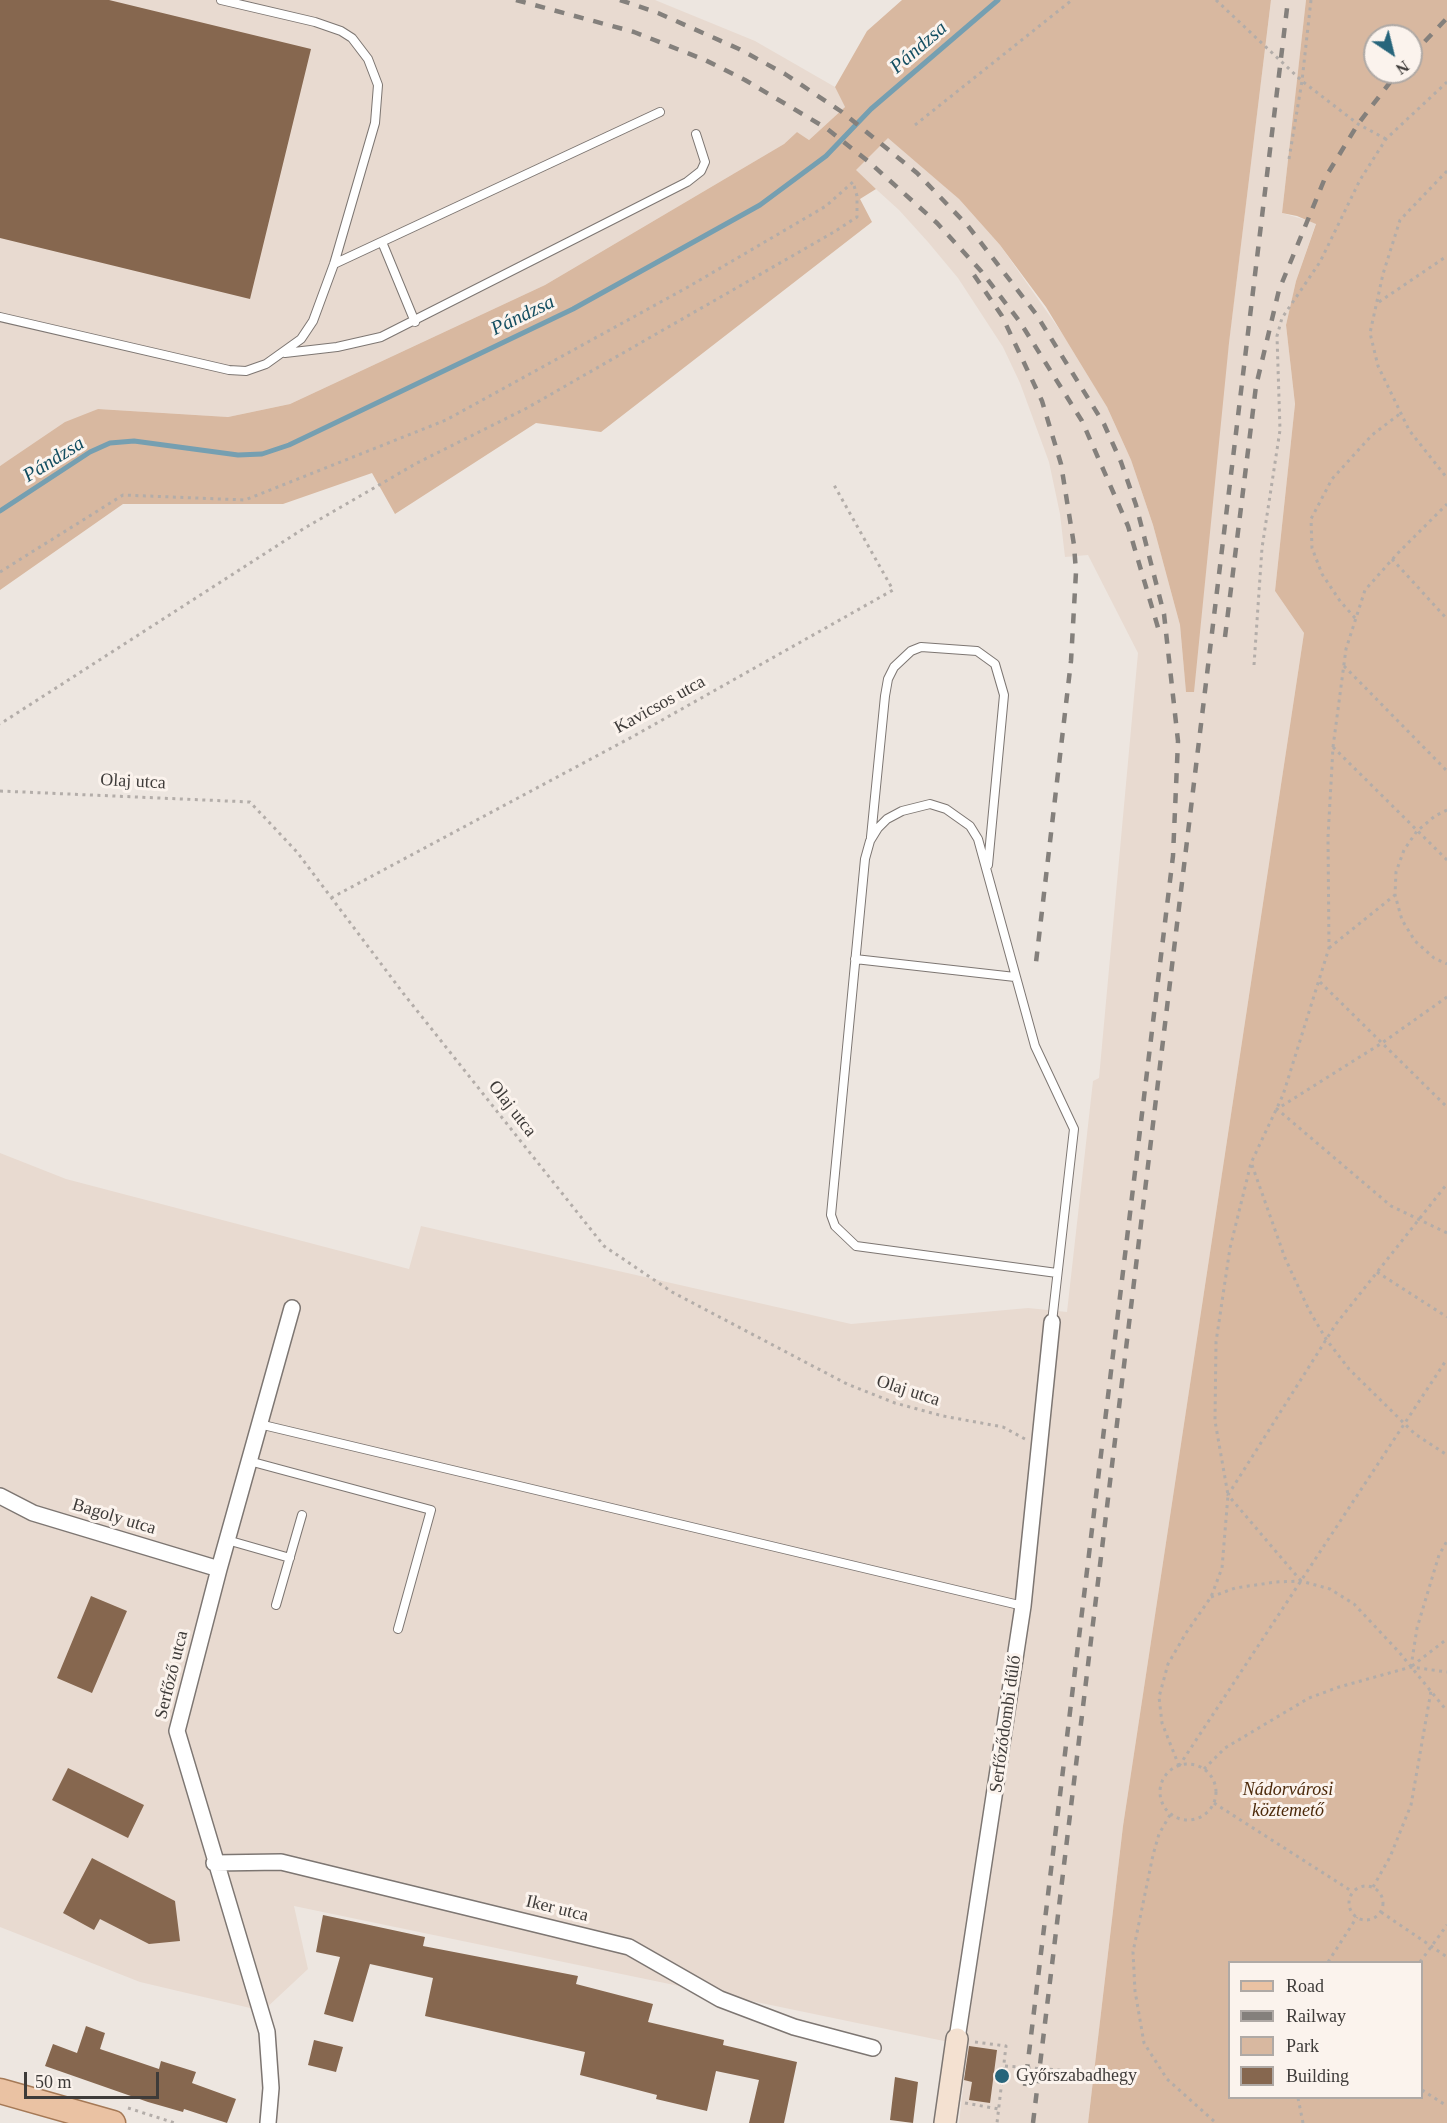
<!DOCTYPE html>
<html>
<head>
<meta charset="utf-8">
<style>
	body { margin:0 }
	#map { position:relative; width:1447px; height:2123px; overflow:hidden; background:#ede6e0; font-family:Georgia,serif }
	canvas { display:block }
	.legend { position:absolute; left:1228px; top:1961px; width:195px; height:138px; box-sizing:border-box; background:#fbf3ed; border:2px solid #afa9a5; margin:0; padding:8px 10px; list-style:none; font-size:18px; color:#3e3b39 }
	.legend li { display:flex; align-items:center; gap:12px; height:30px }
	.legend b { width:30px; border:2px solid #afa9a5 }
	.north { position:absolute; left:1363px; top:24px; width:60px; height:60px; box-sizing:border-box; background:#fbf3ed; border:2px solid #afa9a5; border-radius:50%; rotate:145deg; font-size:16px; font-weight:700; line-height:24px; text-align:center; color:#3e3b39 }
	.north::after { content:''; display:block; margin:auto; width:21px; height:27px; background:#27657b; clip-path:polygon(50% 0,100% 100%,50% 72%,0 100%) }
	.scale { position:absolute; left:24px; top:2072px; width:135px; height:27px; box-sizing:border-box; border:3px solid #3e3b39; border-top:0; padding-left:8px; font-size:18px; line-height:21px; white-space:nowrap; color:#3e3b39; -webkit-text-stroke:4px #fbf3ed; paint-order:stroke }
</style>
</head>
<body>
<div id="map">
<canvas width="1447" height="2123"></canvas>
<ul class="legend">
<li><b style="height:8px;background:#eac2a3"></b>Road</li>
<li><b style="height:8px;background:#84807c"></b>Railway</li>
<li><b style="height:16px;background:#d8b8a0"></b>Park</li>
<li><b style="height:16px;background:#86674f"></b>Building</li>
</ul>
<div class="north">N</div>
<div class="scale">50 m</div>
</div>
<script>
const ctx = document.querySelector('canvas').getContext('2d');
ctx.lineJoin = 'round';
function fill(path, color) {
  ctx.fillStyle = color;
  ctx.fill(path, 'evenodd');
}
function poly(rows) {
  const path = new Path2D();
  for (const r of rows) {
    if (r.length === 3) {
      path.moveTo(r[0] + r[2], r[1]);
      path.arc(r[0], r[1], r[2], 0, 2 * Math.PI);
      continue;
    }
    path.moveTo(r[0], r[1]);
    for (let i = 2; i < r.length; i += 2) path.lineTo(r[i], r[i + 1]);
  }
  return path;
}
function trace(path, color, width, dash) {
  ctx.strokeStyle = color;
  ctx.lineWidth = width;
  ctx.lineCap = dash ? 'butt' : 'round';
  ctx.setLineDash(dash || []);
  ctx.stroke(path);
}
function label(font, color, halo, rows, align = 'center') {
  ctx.font = font + ' Georgia,serif';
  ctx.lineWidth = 6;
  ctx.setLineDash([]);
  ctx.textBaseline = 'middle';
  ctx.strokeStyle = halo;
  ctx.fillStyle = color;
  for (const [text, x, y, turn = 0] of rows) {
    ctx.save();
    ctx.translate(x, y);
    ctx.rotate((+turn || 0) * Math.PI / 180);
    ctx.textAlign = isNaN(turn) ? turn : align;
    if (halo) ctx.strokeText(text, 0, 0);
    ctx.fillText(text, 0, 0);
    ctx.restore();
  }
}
fill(poly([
	[0,0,655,0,755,41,835,87,845,107,809,140,797,132,784,144,545,285,290,404,228,417,98,409,0,466],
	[1271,0,1306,0,1282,213,1316,223,1296,281,1286,325,1295,404,1275,591,1304,633,1123,1826,1088,2123,959,2123,968,2046,294,1906,308,1969,263,2011,140,1982,0,1927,0,1153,66,1179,409,1269,421,1226,851,1324,1028,1308,1067,1312,1093,1081,1099,1078,1138,653,1088,555,1065,557,1060,514,1049,462,1020,383,1003,347,958,278,928,242,899,210,855,170,888,137,914,158,959,199,1000,245,1076,353,1107,407,1131,460,1153,525,1180,625,1186,691]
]), '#e8dad0');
fill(poly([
	[902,0,1271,0,1229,343,1194,692,1186,692,1180,625,1153,525,1131,460,1107,407,1046,307,1000,245,959,199,888,138,856,170,876,189,860,199,872,222,601,432,536,423,395,514,372,473,283,504,123,504,0,590,0,466,65,422,98,409,228,417,290,404,545,285,784,144,797,132,809,140,845,107,835,87,867,31],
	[1306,0,1447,0,1447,2123,1088,2123,1123,1826,1304,633,1275,591,1295,404,1286,325,1296,281,1316,224,1297,216,1282,213],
	[1375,36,1411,36,1411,72,1375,72],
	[1230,1962,1422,1962,1422,2098,1230,2098]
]), '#d8b8a0');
trace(poly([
	[0,511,90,452,110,443,134,441,238,455,262,454,289,445,573,309,760,205,826,156,871,109,998,0]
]), '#759fb1', 5);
fill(poly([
	[0,0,109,0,311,49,250,299,0,238],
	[91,1596,127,1611,92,1693,57,1678],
	[68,1768,144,1805,128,1838,52,1800],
	[92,1858,175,1901,180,1941,149,1944,100,1919,94,1930,63,1913],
	[323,1915,425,1937,423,1946,578,1976,576,1984,653,2004,648,2022,724,2040,723,2045,797,2062,784,2123,749,2123,759,2080,716,2071,707,2111,656,2099,657,2095,580,2075,585,2052,425,2016,433,1978,370,1964,353,2022,324,2014,340,1957,316,1952],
	[86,2026,105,2033,100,2049,159,2069,161,2061,196,2072,192,2083,236,2099,227,2123,184,2109,183,2112,148,2102,45,2066,53,2044,77,2053],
	[314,2040,343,2047,336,2072,308,2065],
	[969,2046,997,2050,990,2103,969,2100,972,2082,964,2080],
	[895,2077,918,2082,913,2123,890,2120]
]), '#86674f');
const lane = poly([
	[382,242,415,322],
	[334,264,660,112],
	[0,317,229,370,246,371,266,364,301,339,313,321,334,264,375,123,378,85,368,59,352,38,341,31,315,22,221,0],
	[285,353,337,347,381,337,687,182,701,171,705,162,696,134],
	[871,837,885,696,888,679,894,667,911,651,921,647,977,651,995,664,1004,695,988,865],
	[855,959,1015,977],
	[1052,1322,1074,1129,1035,1046,978,839,970,826,946,809,930,804,902,811,887,819,878,828,870,841,865,859,831,1215,835,1226,856,1246,1057,1273],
	[259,1424,1023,1606],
	[249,1461,431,1510,398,1629],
	[227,1540,290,1558],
	[276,1605,302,1515]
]);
const street = poly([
	[0,1496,33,1513,219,1569],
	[214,1863,281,1862,629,1947,720,1999,794,2027,873,2048],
	[957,2039,1023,1606,1052,1322],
	[268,2123,271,2088,267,2032,177,1731,219,1569,292,1308]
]);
const secondary = poly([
	[945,2123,957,2039]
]);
const primary = poly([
	[0,2091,113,2123]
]);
trace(lane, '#7d7672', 10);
trace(street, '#7d7672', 18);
trace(secondary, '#7d7672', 24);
trace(primary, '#a57956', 27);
trace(poly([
	[1216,0,1302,81,1358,124,1386,139],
	[915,125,1072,0],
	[1289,159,1302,81,1311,0],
	[1447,171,1400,220,1383,274,1370,333,1378,366,1409,430,1447,478],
	[1379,302,1447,256],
	[1392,559,1447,619],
	[0,572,123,495,245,500,446,420,688,287,826,206,853,182,857,196,857,217,834,232,527,408,417,463,303,529,0,724],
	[1355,618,1340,601,1322,574,1312,548,1311,519,1332,479,1372,435,1401,413],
	[1254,665,1262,548,1280,430,1277,336,1282,318,1320,262,1360,180,1386,139,1447,82],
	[1344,666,1447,771],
	[1333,747,1447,860],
	[0,791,250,802,297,852,403,993,604,1246,672,1292,847,1384,895,1403,943,1416,1003,1427,1025,1439],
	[1447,810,1435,816,1417,831,1404,850,1396,872,1395,895,1402,920,1415,941,1434,958,1447,964],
	[331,898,632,737,893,590,834,485],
	[1329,948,1395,895],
	[1320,982,1447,1107],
	[1447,997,1382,1043,1277,1109,1391,1206,1447,1233],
	[1252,1165,1285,1258,1309,1310,1326,1339,1349,1369,1415,1434,1447,1455],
	[1377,1272,1447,1317],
	[1301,1581,1228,1495,1336,1324,1447,1184],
	[1211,1597,1235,1588,1276,1582,1301,1581,1330,1589,1354,1604,1399,1652,1447,1711],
	[1412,1666,1447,1639],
	[1411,1667,1417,1628,1439,1555,1447,1541],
	[1188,1792,28],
	[1179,1766,1162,1723,1159,1697,1168,1664,1186,1633,1211,1597,1222,1568,1228,1495,1215,1421,1216,1342,1230,1248,1251,1163,1283,1095,1329,948,1328,837,1333,747,1346,649,1365,590,1398,553,1447,504],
	[1179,1766,1447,1359],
	[1204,1769,1225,1748,1309,1698,1339,1687,1411,1667,1447,1672],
	[1214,1803,1353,1892],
	[1170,1815,1159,1834,1153,1855,1133,1952,1135,1991,1144,2043,1167,2079,1216,2123],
	[1366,1903,17],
	[1373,1887,1390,1857,1411,1805,1431,1691],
	[1381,1912,1447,1957],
	[1328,1962,1357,1917],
	[1420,1962,1447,1925],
	[975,2042,1006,2046,997,2123],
	[1005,2066,1072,2071],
	[1422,2090,1447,2106],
	[1298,2098,1303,2123],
	[965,2103,999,2109],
	[128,2108,175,2123]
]), '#b3ada9', 3, [3, 4.5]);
trace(lane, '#fff', 8);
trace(street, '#fff', 15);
trace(secondary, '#f4e1d1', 21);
trace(primary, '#eac2a3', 24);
trace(poly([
	[516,0,634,32,705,60,745,80,826,128,869,162,937,223,981,271,1020,322,1082,421,1128,526,1159,631],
	[620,0,658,13,739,49,785,74,842,112,917,173,968,226,1036,314,1104,424,1121,462,1136,505,1164,614,1178,741,1173,856,1025,2086],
	[1411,56,1447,18],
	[974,275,1002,316,1042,401,1061,464,1074,545,1076,572,1071,661,1035,971],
	[1225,637,1256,386,1279,290,1325,178,1358,124,1398,72],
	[1033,2123,1288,0]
]), '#84807c', 4.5, [10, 10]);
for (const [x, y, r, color] of [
	[1002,2076,8,"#27657b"]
]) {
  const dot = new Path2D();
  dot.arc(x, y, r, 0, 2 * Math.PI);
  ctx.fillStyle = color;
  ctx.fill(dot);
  trace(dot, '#fbf3ed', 2);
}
label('18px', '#3e3b39', '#fbf3ed', [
	["Kavicsos utca",660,705,-29],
	["Olaj utca",133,782,3],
	["Olaj utca",512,1109,52],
	["Olaj utca",908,1391,18],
	["Bagoly utca",114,1517,17],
	["Serfőző utca",172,1675,-76],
	["Serfőződombi dűlő",1006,1724,-82],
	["Iker utca",557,1909,14]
]);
label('italic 18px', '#4c2a0b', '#fbf3ed', [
	["Nádorvárosi",1288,1790],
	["köztemető",1288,1811]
]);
label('18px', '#3e3b39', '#fbf3ed', [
	["Győrszabadhegy",1016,2076]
], 'left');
label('italic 20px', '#134e61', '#fbf3ed', [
	["Pándzsa",919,48,-41],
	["Pándzsa",523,316,-26],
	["Pándzsa",54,460,-32]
]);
</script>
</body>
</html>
